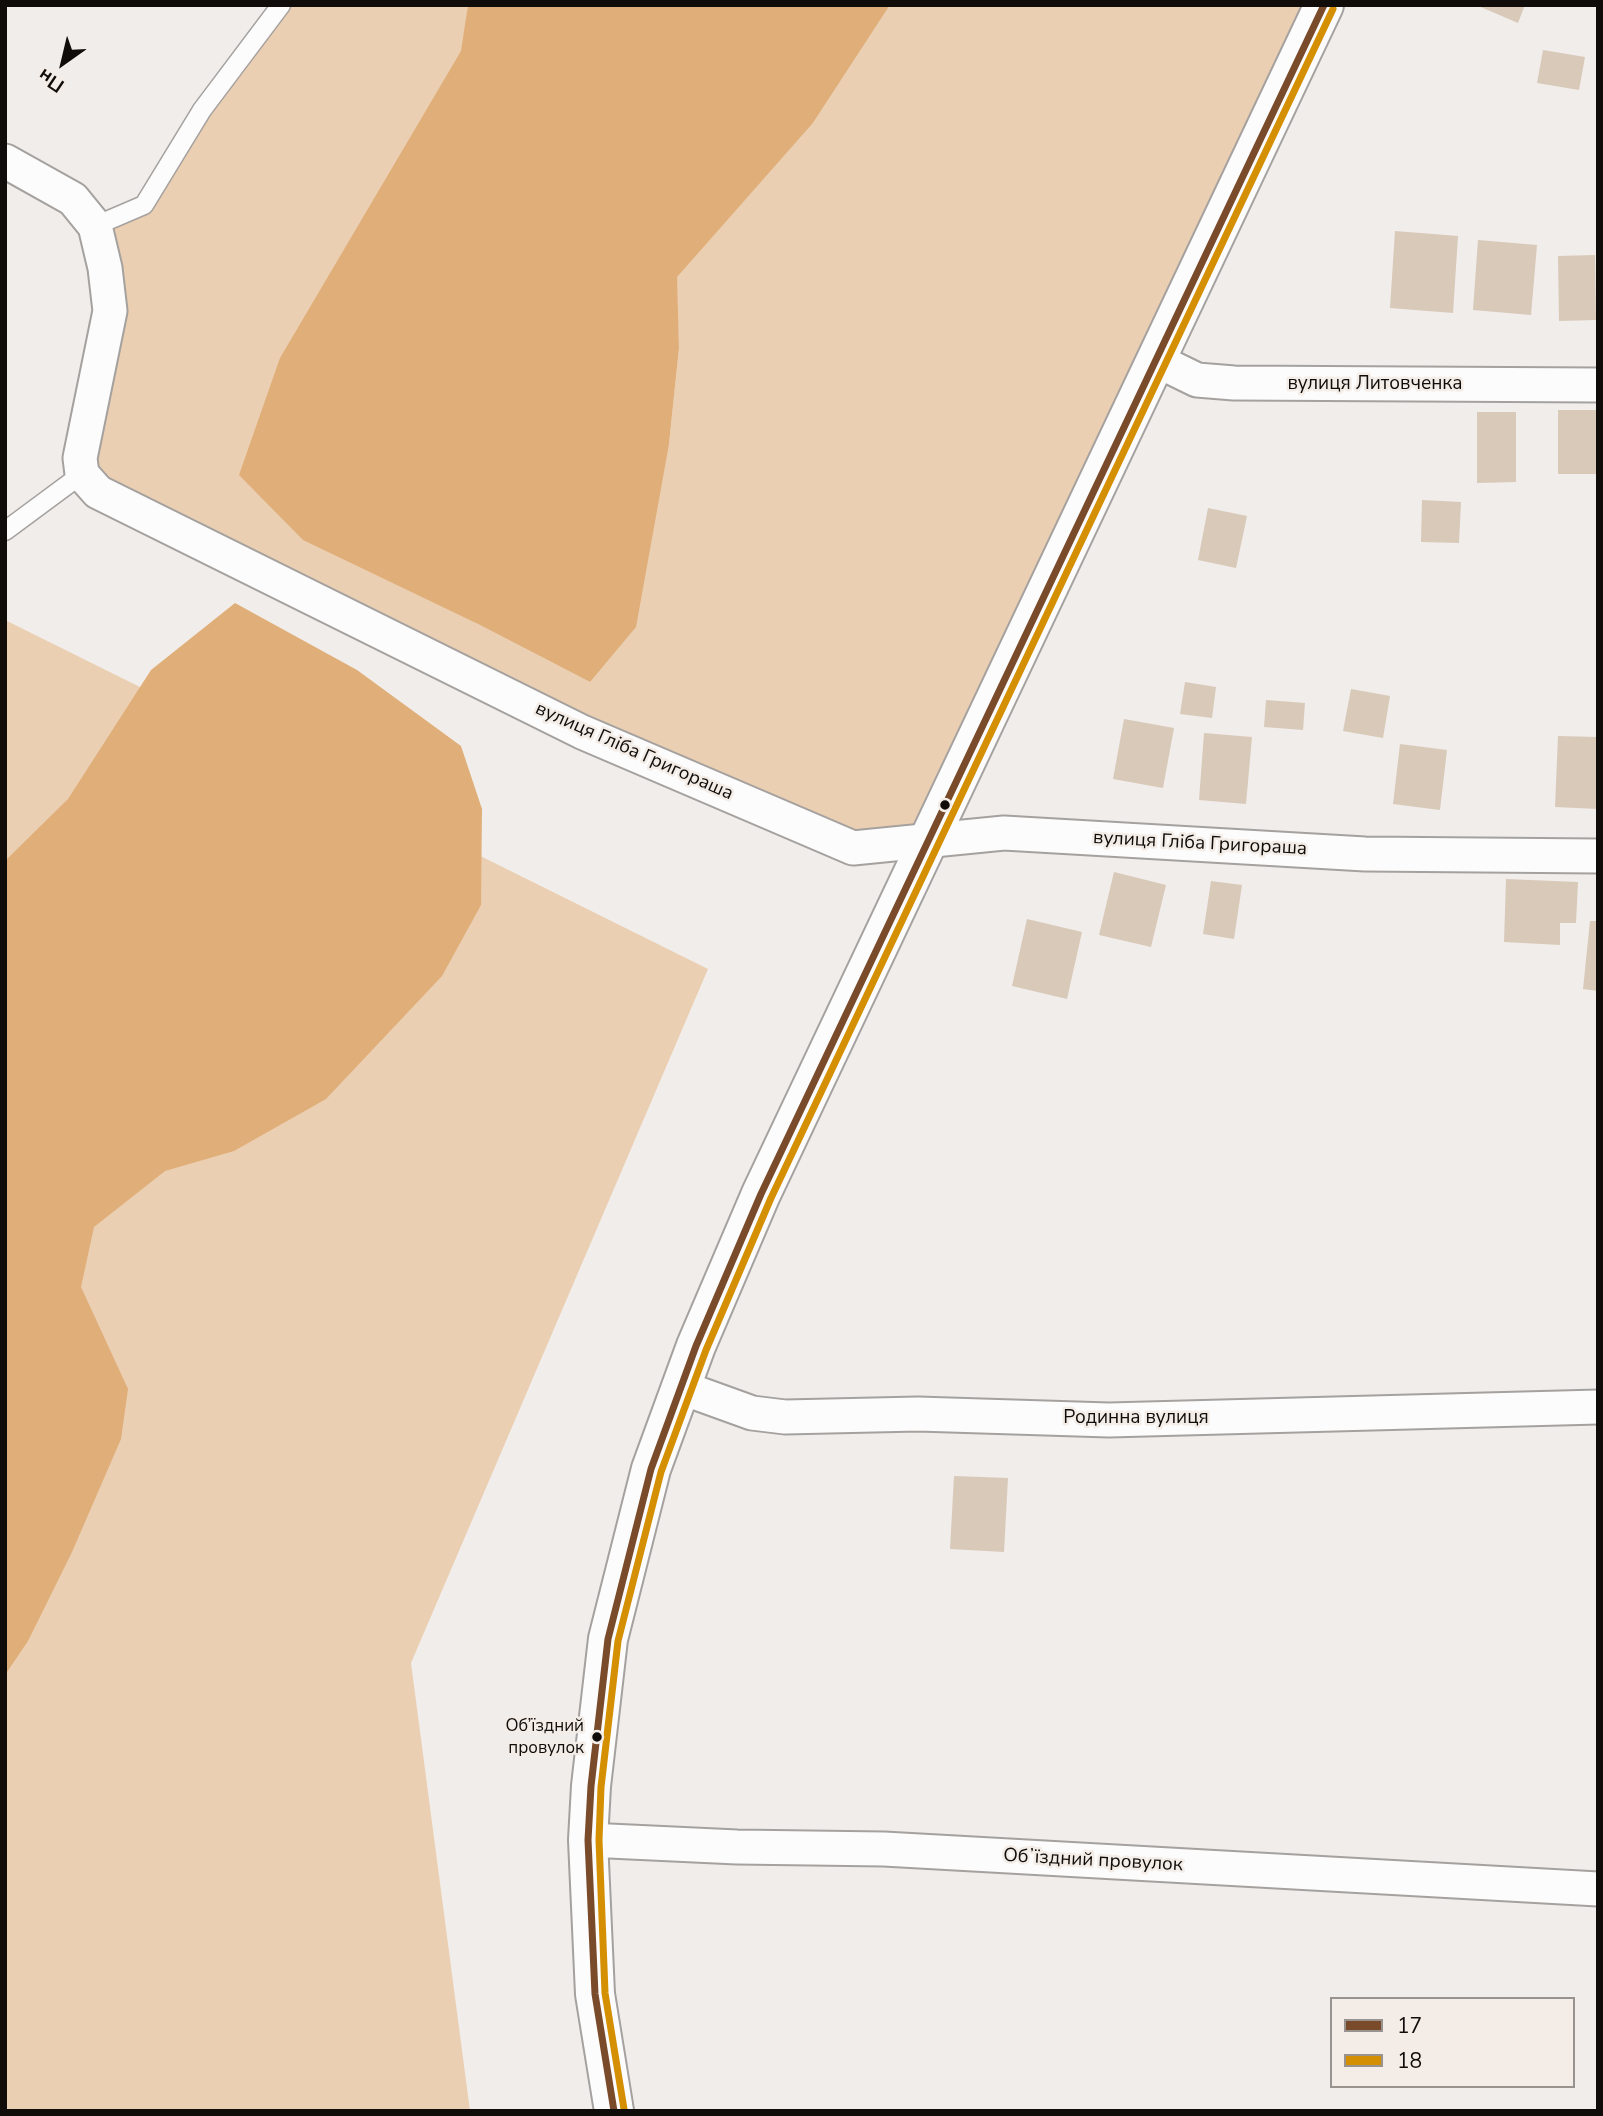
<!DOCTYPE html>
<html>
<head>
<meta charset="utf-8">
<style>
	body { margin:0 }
	#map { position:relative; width:1603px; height:2116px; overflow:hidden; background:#f1edea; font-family:"Nunito Sans",sans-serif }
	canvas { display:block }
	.frame { position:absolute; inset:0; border:7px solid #0f0c0a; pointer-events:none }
	.legend { position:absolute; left:1330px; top:1997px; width:245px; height:91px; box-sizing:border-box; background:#f4ede7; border:2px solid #98938f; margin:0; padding:9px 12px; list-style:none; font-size:21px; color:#0f0c0a }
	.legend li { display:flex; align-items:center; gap:14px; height:35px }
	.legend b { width:35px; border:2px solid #98938f }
	.north { position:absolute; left:28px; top:28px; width:70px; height:70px; -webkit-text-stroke:5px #f4ede7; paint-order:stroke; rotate:214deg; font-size:19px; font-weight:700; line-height:28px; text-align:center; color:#0f0c0a }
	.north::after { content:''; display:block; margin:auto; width:24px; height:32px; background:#0f0c0a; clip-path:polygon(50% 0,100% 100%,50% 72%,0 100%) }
</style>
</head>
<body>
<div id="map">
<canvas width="1603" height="2116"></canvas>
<div class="frame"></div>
<ul class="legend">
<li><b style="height:9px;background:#7a4b2a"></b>17</li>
<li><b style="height:9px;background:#d48f02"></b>18</li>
</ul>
<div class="north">Пн</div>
</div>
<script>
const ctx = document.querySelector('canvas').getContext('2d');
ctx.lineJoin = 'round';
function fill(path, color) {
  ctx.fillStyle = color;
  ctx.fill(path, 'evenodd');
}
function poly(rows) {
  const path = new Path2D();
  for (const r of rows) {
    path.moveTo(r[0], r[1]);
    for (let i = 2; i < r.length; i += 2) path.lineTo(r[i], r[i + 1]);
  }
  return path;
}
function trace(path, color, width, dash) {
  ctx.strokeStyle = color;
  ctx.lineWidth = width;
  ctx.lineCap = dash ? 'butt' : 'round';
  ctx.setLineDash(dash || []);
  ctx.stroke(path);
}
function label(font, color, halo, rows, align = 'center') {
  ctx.font = font + ' "Nunito Sans",sans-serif';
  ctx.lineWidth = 5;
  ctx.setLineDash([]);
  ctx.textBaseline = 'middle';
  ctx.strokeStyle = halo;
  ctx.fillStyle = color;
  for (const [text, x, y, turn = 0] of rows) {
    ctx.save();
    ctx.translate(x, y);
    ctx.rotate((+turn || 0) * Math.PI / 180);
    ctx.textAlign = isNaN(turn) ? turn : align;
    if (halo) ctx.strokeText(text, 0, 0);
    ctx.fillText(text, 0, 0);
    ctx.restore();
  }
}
fill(poly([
	[281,5,468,5,462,51,476,623,590,682,669,444,679,348,676,277,813,123,890,5,1324,5,928,841,853,848,98,492,80,458,110,311,95,226,144,205],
	[5,620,708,969,411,1663,470,2111,5,2111]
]), '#ebcfb2');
fill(poly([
	[468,5,890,5,813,123,677,277,679,348,669,444,636,627,590,682,476,623,303,540,239,475,280,358,461,51],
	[235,603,357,670,461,746,482,809,481,905,442,976,326,1099,234,1151,165,1171,94,1227,81,1287,128,1389,121,1439,72,1552,28,1641,5,1675,5,861,68,799,151,670]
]), '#e0ae78');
fill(poly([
	[1476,5,1525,5,1518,23],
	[1543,50,1585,57,1579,90,1537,83],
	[1395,231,1458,236,1453,313,1390,308],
	[1478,240,1537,245,1531,315,1473,310],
	[1595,255,1596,320,1559,321,1558,256],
	[1558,410,1598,410,1598,474,1558,474],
	[1477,412,1516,412,1516,482,1477,483],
	[1422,500,1461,502,1459,543,1421,542],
	[1208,508,1247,516,1236,568,1198,560],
	[1185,682,1216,687,1212,718,1180,714],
	[1351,689,1390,696,1383,738,1343,731],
	[1266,700,1305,703,1303,730,1264,727],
	[1124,719,1174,728,1163,788,1113,779],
	[1204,733,1252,737,1246,804,1199,800],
	[1558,736,1598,737,1598,809,1555,807],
	[1400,744,1447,750,1440,810,1393,804],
	[1114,872,1166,885,1151,947,1099,935],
	[1506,879,1578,882,1576,923,1560,923,1560,945,1504,942],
	[1211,881,1242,885,1234,939,1203,934],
	[1027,919,1082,932,1067,999,1012,986],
	[1590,921,1598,921,1598,991,1583,989],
	[954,1476,1008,1478,1004,1552,950,1549]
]), '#d9c9b9');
const service = poly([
	[95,226,144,205,202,110,281,5],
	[5,531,82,474]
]);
const minor = poly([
	[5,161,73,199,95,226,105,268,110,311,80,458,82,474,98,492,582,732,853,848,1004,833,1365,854,1598,856],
	[1156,360,1197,380,1234,383,1598,385],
	[680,1387,752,1413,785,1417,918,1414,1109,1420,1598,1407],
	[588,1840,737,1847,884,1849,1598,1889]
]);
const tertiary = poly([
	[614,2111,595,1994,588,1840,591,1786,608,1639,651,1469,696,1346,761,1194,1324,5]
]);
trace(service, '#a4a19f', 21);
trace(minor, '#a4a19f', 37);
trace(tertiary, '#a4a19f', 42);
trace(service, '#fdfcfc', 18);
trace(minor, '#fdfcfc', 33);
trace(tertiary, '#fdfcfc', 38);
trace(poly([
	[614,2111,595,1994,588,1840,591,1786,608,1639,651,1469,696,1346,761,1194,1324,5]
]), '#7a4b2a', 7);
trace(poly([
	[624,2109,605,1993,599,1840,601,1787,618,1641,661,1472,706,1350,771,1198,1333,9]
]), '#d48f02', 7);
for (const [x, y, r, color] of [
	[945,805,6,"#0f0c0a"],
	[597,1737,6,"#0f0c0a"]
]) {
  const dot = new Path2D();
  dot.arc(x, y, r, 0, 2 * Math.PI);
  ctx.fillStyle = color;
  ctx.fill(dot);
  trace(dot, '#f4ede7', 2.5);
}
label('17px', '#0f0c0a', '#f4ede7', [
	["Об’їздний",584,1727],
	["провулок",584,1749]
], 'right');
label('19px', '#0f0c0a', '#f4ede7', [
	["вулиця Литовченка",1375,384],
	["вулиця Гліба Григораша",634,752,24],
	["вулиця Гліба Григораша",1200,844,3],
	["Родинна вулиця",1136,1418],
	["Обʼїздний провулок",1093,1861,3]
]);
</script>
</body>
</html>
